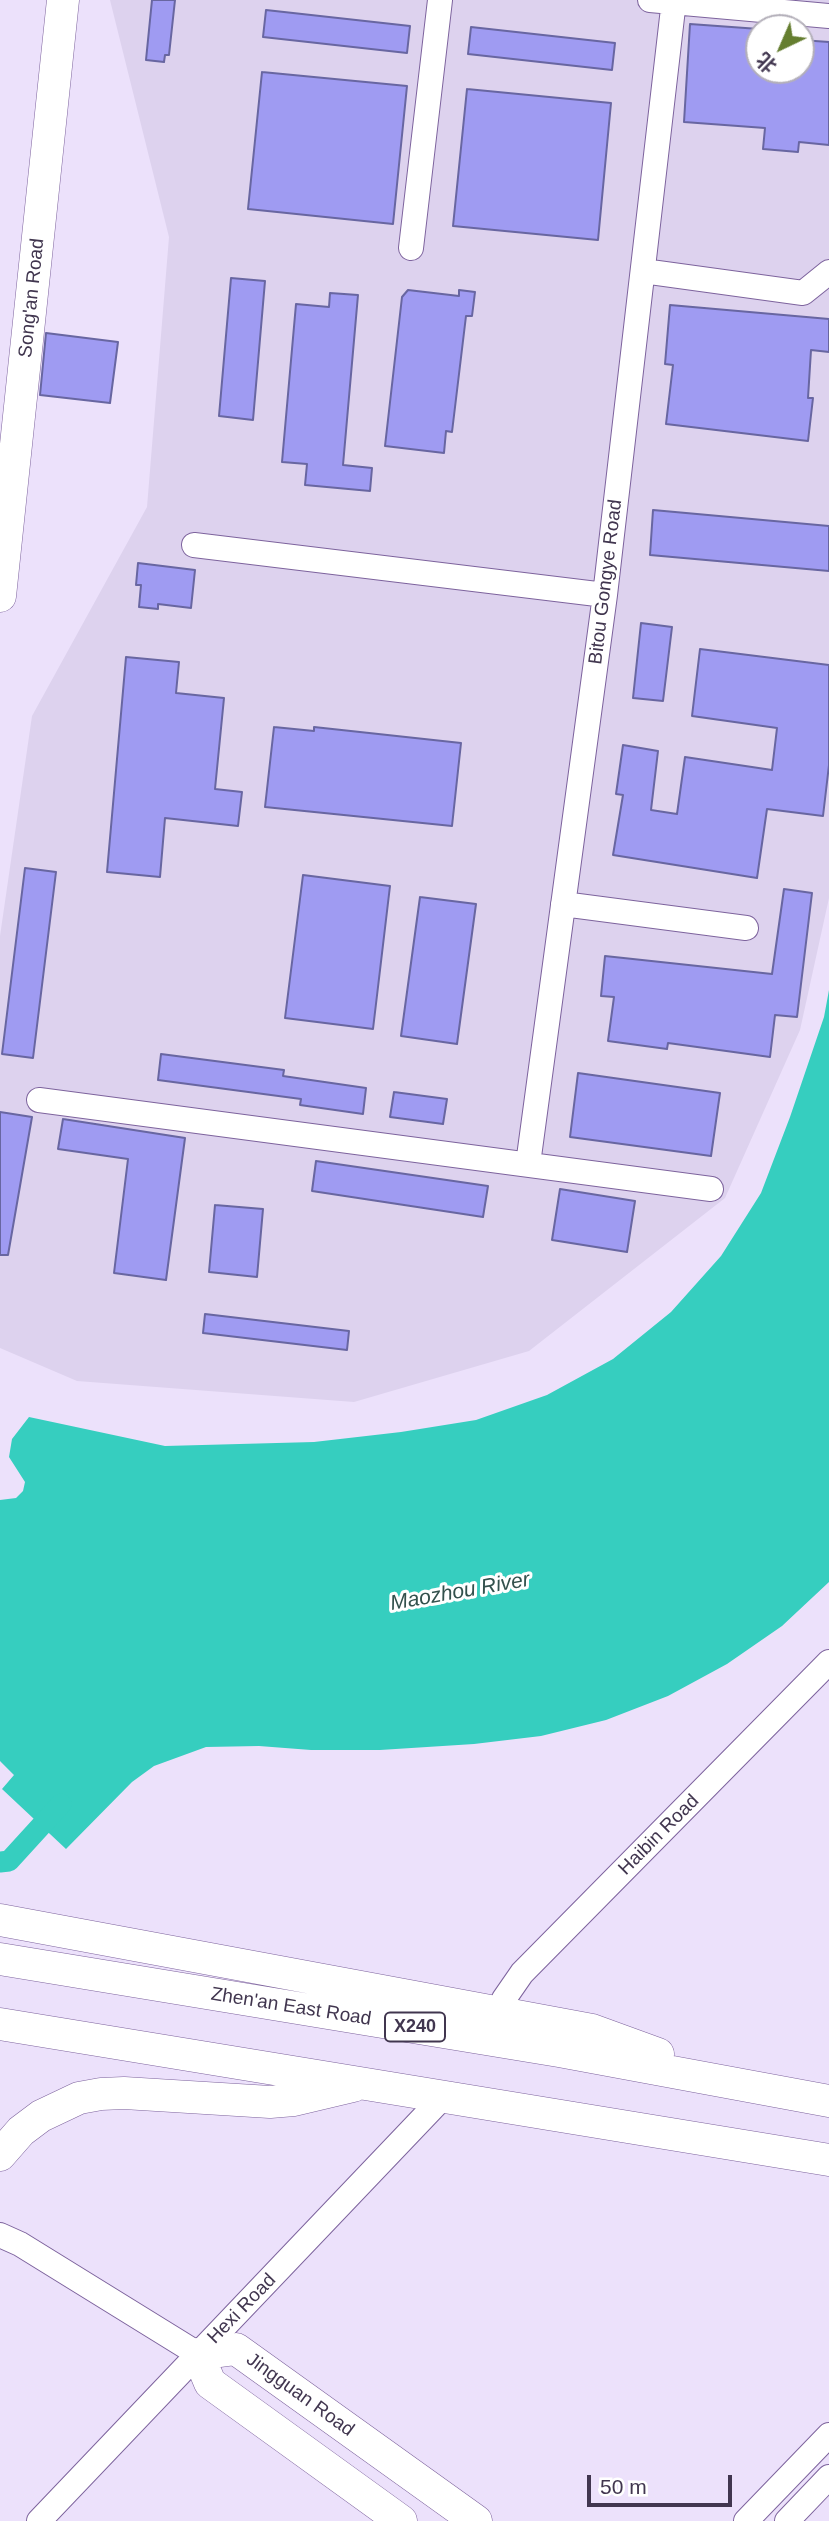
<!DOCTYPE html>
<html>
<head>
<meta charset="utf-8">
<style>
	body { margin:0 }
	#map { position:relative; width:829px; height:2521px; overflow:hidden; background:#ece1fb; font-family:Arial,"Noto Sans SC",sans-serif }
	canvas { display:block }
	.north { position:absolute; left:745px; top:14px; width:70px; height:70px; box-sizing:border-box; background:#fff; border:2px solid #b3afb9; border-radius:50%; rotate:224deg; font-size:19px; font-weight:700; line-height:28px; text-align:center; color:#41364f }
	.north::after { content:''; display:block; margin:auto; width:24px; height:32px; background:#657e30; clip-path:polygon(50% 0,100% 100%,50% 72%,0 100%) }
	.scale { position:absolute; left:587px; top:2475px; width:145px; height:32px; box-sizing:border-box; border:4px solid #41364f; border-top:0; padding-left:9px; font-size:21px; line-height:24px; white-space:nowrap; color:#41364f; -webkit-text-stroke:5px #fff; paint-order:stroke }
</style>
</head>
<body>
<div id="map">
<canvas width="829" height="2521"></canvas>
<div class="north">北</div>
<div class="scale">50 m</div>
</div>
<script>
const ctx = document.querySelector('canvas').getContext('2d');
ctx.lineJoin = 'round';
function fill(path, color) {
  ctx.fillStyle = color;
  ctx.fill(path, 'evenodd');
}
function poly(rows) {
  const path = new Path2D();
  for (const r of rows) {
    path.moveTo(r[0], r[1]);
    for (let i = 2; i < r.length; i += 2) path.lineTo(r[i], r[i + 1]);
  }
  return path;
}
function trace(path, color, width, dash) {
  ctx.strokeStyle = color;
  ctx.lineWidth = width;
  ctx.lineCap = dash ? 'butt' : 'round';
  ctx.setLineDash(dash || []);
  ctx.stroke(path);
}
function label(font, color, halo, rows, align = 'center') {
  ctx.font = font + ' Arial,sans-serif';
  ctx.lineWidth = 6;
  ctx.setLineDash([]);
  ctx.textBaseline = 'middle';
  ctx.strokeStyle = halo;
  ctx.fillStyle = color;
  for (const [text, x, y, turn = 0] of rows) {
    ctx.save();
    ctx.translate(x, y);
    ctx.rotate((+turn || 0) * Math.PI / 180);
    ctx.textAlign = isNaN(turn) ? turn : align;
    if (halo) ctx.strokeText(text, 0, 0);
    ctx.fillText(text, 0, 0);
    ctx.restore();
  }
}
fill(poly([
	[110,0,829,0,829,898,800,1030,725,1198,529,1351,354,1402,77,1381,0,1348,0,936,32,716,147,507,169,237],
	[759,28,801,28,801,70,759,70]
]), '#ddd2ee');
fill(poly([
	[829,990,829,1582,782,1626,727,1664,668,1696,606,1720,541,1736,474,1744,380,1750,311,1750,259,1746,206,1747,154,1766,132,1782,66,1849,2,1789,14,1775,0,1761,0,1500,16,1498,23,1491,25,1482,9,1457,12,1439,29,1417,165,1446,314,1442,401,1432,476,1420,547,1395,613,1359,671,1312,721,1256,761,1193,790,1117,824,1017]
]), '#36cebf');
trace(poly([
	[0,1862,9,1861,61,1804]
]), '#36cebf', 21);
const building = poly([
	[152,0,175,0,169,55,165,55,164,62,146,60,152,0],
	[266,10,410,26,407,53,263,37,266,10],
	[690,24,759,29,759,70,801,70,801,40,829,42,829,145,799,142,798,152,763,149,765,128,684,122,690,24],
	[471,27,615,43,612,70,468,54,471,27],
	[262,72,407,86,393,224,248,209,262,72],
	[467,89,611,103,598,240,453,226,467,89],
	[231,278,265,281,253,420,219,416,231,278],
	[408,290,459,296,459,290,475,292,472,316,466,316,452,432,446,431,444,453,385,446,402,297,408,290],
	[330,293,358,295,343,465,372,468,370,491,305,485,307,464,282,462,296,304,329,307,330,293],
	[670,305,829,319,829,352,811,350,808,398,813,398,808,441,666,424,673,365,665,364,670,305],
	[46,333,118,342,110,403,40,395,46,333],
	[653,510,829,526,829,571,650,555,653,510],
	[138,563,195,570,191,608,158,604,158,609,139,607,141,585,136,585,138,563],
	[641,623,672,627,663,701,633,698,641,623],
	[700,649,829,665,829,765,823,816,767,809,757,878,613,855,623,795,616,794,623,745,658,751,651,810,677,814,685,757,772,770,777,728,692,716,700,649],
	[126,657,179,662,176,693,224,698,215,789,242,792,238,826,165,818,160,877,107,872,126,657],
	[274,727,314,731,314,727,461,743,452,826,265,807,274,727],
	[25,868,56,872,33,1058,2,1054,25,868],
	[303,875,390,886,373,1029,285,1018,303,875],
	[784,889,812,893,797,1017,775,1015,770,1057,668,1043,667,1049,608,1041,614,997,601,996,605,956,772,974,784,889],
	[420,897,476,904,457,1044,401,1036,420,897],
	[161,1054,284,1070,283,1076,366,1088,363,1114,300,1105,301,1099,158,1080,161,1054],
	[578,1073,720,1093,711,1156,570,1137,578,1073],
	[394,1092,447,1099,443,1124,390,1117,394,1092],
	[0,1112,32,1117,8,1255,0,1255,0,1112],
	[63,1119,185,1138,166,1280,114,1273,128,1159,58,1149,63,1119],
	[316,1161,488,1186,483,1217,312,1191,316,1161],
	[560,1189,635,1201,627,1252,552,1240,560,1189],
	[215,1205,263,1209,257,1277,209,1272,215,1205],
	[205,1314,349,1331,347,1350,203,1333,205,1314]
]);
fill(building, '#9f9bf2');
trace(building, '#6866a1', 2);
const minor = poly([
	[650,0,829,16],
	[411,248,440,0],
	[643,271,803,293,829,272],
	[194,545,605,595],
	[563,904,746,928],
	[39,1100,711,1189],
	[528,1164,605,595,674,0],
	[498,2014,504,1999,522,1973,829,1662],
	[0,2235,20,2244,198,2354],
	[39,2521,444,2096],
	[746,2521,829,2435],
	[787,2521,829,2477]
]);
const major = poly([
	[0,596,63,0],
	[0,1920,592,2030,658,2054],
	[0,1959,559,2051,829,2101],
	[0,2024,829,2160],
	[0,2155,21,2131,41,2116,79,2098,101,2094,124,2093,270,2102,294,2100,353,2086],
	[401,2521,210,2383,198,2354,236,2349,476,2521]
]);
trace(minor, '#7d639d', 26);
trace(major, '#7d639d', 33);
trace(minor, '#fff', 24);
trace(major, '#fff', 32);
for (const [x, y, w] of [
	[415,2027,60]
]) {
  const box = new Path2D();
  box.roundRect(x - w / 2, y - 14.5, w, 29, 5);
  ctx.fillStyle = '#fff';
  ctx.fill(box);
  trace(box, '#41364f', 2);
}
label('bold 18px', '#41364f', null, [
	["X240",415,2027]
]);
label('19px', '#41364f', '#fff', [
	["Song'an Road",32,298,-84],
	["Bitou Gongye Road",606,582,-83],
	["Haibin Road",659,1835,-45],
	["Zhen'an East Road",291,2007,9],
	["Hexi Road",242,2309,-46],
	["Jingguan Road",300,2395,36]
]);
label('italic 21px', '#33514d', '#fff', [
	["Maozhou River",460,1592,-10]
]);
</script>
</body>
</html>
